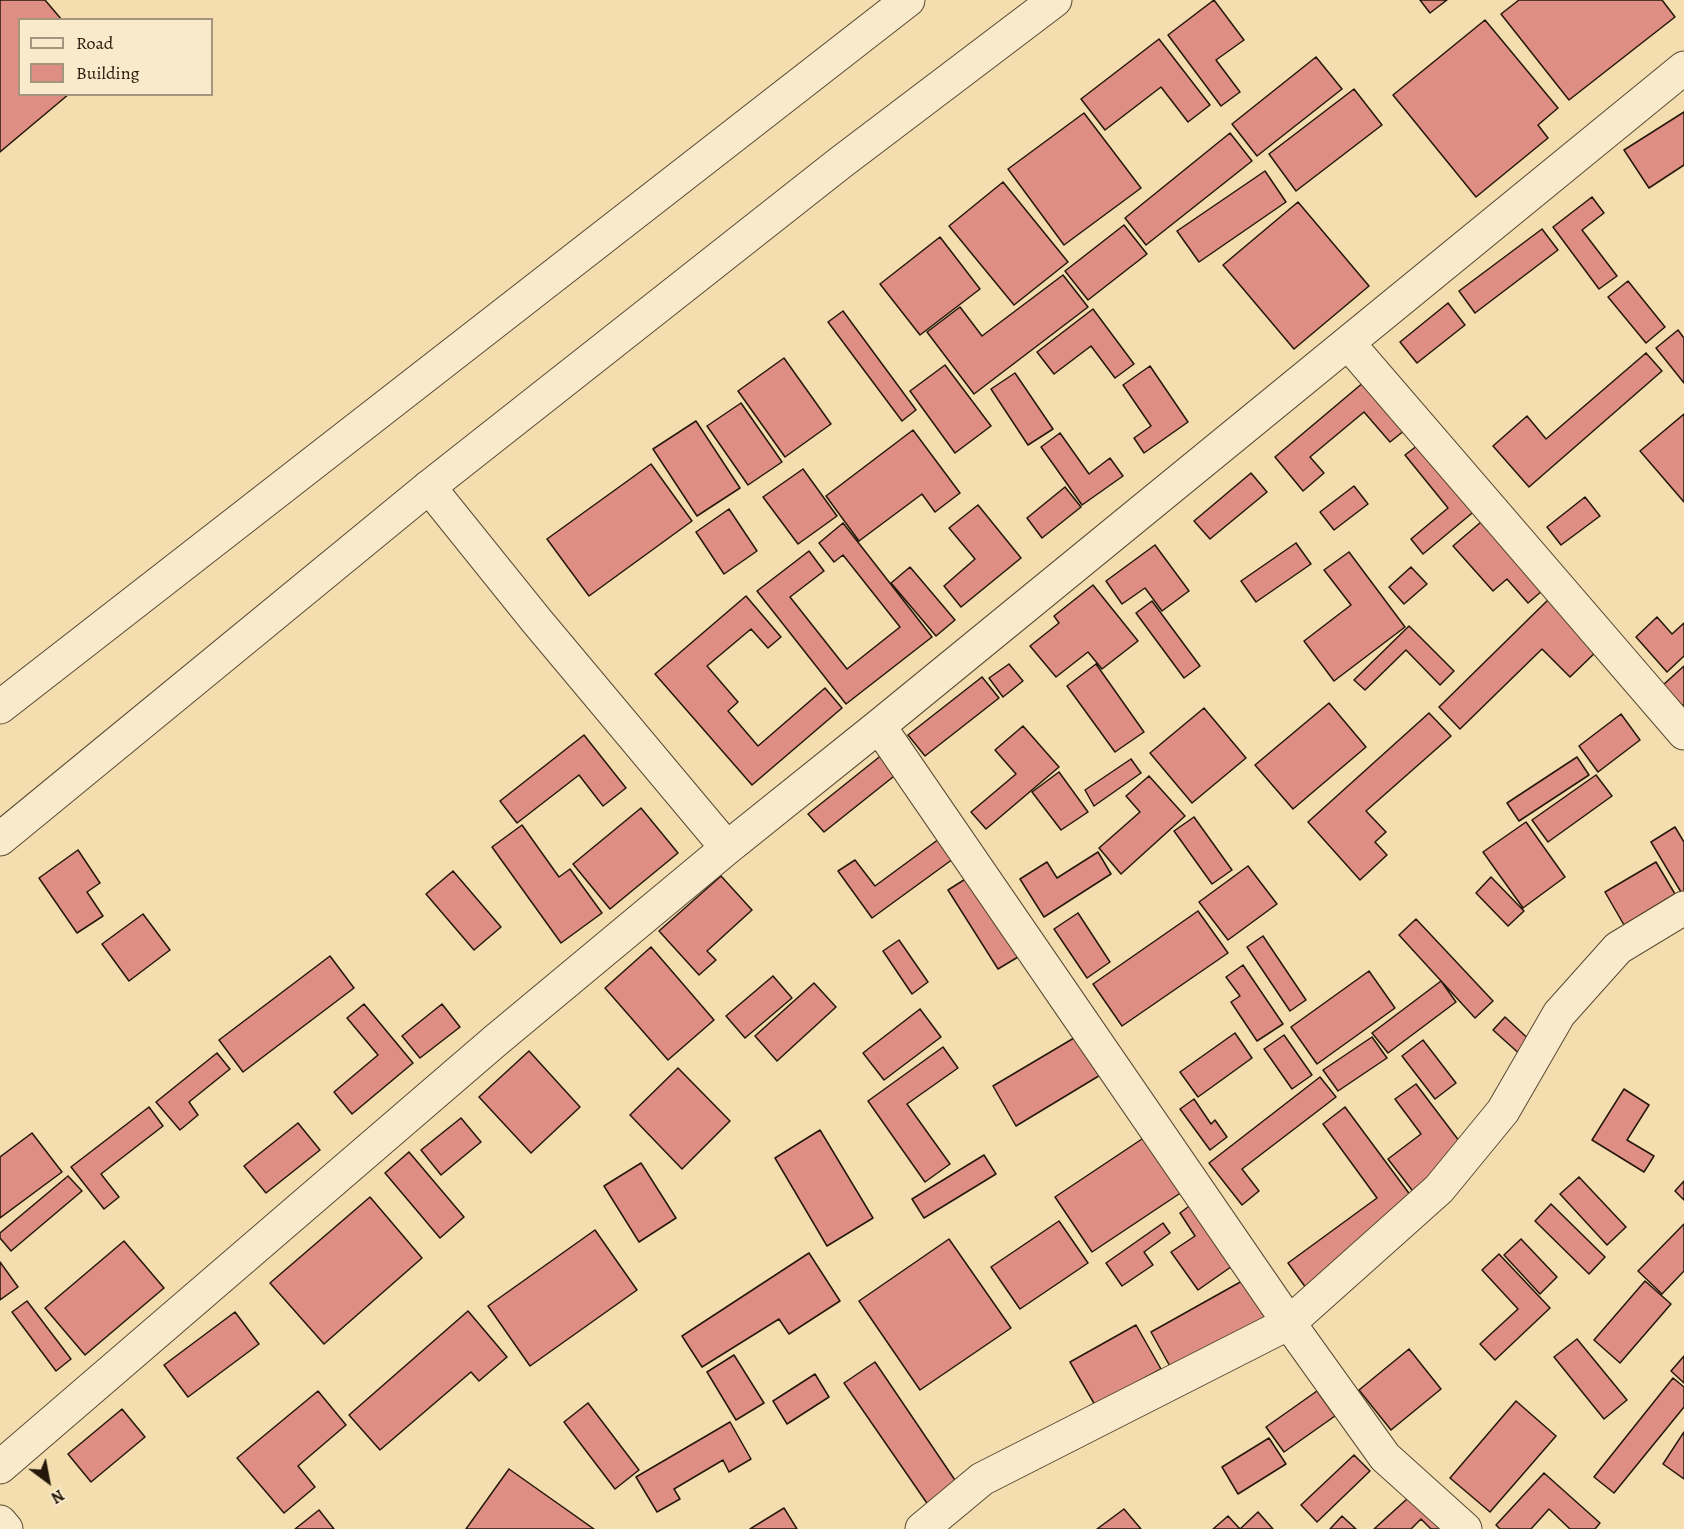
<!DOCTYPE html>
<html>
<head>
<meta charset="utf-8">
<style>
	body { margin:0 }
	#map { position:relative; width:1684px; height:1529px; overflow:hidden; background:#f4deaf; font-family:Alegreya,serif }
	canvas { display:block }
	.legend { position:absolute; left:18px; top:18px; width:195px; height:78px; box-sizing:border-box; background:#f8eacb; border:2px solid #a4967e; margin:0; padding:8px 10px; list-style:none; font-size:18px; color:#25180a }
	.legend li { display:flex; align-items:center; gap:12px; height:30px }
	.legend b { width:30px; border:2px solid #a4967e }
	.north { position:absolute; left:18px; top:1451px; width:60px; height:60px; -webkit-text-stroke:4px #f8eacb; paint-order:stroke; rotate:148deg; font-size:16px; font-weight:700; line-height:24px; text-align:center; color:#25180a }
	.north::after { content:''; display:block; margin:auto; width:21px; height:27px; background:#25180a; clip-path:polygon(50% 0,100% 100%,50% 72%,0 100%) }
</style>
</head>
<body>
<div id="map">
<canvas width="1684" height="1529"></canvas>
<ul class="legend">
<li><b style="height:8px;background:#f8eacb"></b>Road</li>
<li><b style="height:16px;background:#de8e83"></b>Building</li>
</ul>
<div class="north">N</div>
</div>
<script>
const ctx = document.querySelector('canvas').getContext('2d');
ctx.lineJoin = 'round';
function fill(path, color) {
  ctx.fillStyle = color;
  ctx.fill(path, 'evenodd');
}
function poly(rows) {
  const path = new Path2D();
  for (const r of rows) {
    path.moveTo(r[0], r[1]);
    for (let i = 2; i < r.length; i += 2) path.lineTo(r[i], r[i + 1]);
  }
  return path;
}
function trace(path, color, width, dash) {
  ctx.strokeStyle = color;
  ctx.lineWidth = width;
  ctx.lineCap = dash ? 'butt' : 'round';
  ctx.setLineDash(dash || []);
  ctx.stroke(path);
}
const building = poly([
	[0,0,45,0,62,20,20,20,20,94,69,94,0,152,0,0],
	[1214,0,1244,40,1216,60,1240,92,1221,106,1168,35,1214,0],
	[1420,0,1447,0,1430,13,1420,0],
	[1519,0,1662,0,1675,17,1569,100,1501,14,1519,0],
	[1485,20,1558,108,1538,125,1548,138,1476,197,1393,95,1485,20],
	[1159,39,1210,105,1188,122,1161,87,1105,130,1081,99,1159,39],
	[1316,57,1342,89,1257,156,1232,124,1316,57],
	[1354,89,1382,125,1296,191,1269,154,1354,89],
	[1684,112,1684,165,1649,188,1624,150,1684,112],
	[1084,113,1141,188,1064,245,1008,169,1084,113],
	[1230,133,1252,161,1146,245,1125,218,1230,133],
	[1265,171,1286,202,1199,262,1177,231,1265,171],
	[1003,182,1068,262,1014,305,949,226,1003,182],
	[1592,197,1604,213,1582,230,1617,276,1599,289,1553,227,1592,197],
	[1298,202,1369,286,1294,349,1223,265,1298,202],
	[1124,225,1147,254,1088,300,1065,271,1124,225],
	[1542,229,1558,250,1475,313,1459,291,1542,229],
	[940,237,980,289,920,335,880,284,940,237],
	[1063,275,1088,307,974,394,927,332,960,307,982,336,1063,275],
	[1628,281,1665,327,1646,343,1608,297,1628,281],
	[1448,303,1465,325,1417,363,1400,342,1448,303],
	[1093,309,1134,364,1115,378,1091,346,1054,374,1037,352,1093,309],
	[843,311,916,410,902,421,828,322,843,311],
	[1678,330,1684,338,1684,383,1656,348,1678,330],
	[1646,353,1662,371,1529,487,1493,446,1527,416,1546,439,1646,353],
	[784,358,831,424,785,457,738,391,784,358],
	[945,365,991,426,955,453,910,391,945,365],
	[1150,366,1188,422,1144,453,1134,438,1151,426,1123,385,1150,366],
	[1015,373,1053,429,1028,445,991,389,1015,373],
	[1364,382,1405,430,1390,442,1364,412,1310,457,1324,473,1303,491,1275,457,1364,382],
	[741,403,782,462,748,485,707,426,741,403],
	[1684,414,1684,502,1640,451,1684,414],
	[696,421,740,488,697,516,653,449,696,421],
	[913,430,960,493,935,512,922,494,859,541,826,496,913,430],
	[1060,433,1089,474,1110,458,1123,476,1082,505,1041,447,1060,433],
	[1422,442,1477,509,1423,554,1411,539,1448,508,1405,455,1422,442],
	[651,464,692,521,589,596,547,539,651,464],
	[803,469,837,516,798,544,763,497,803,469],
	[1251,473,1267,492,1210,539,1194,521,1251,473],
	[1354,486,1368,504,1334,530,1320,512,1354,486],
	[1065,487,1081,507,1042,538,1027,518,1065,487],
	[1585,497,1600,516,1561,545,1547,527,1585,497],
	[978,505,1021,558,961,607,944,586,975,559,949,528,978,505],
	[729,509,757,551,724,574,696,532,729,509],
	[1488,516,1549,585,1528,603,1507,579,1493,591,1453,546,1488,516],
	[843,523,932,637,846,704,757,591,809,551,824,571,790,597,847,669,900,627,843,555,834,562,819,543,843,523],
	[1296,543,1311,564,1256,602,1241,581,1296,543],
	[1155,545,1189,591,1162,611,1145,588,1122,604,1106,581,1155,545],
	[1349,552,1405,627,1334,681,1304,641,1351,605,1324,570,1349,552],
	[910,567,955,620,936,636,891,583,910,567],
	[1411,567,1427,584,1404,604,1389,587,1411,567],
	[1093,585,1138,641,1102,669,1088,652,1056,677,1030,646,1059,623,1054,616,1093,585],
	[746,596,781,637,768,648,751,629,707,666,738,702,728,711,758,746,825,688,842,708,752,785,655,674,746,596],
	[1552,596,1601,647,1570,677,1542,649,1460,729,1439,707,1552,596],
	[1152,601,1200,666,1184,678,1136,613,1152,601],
	[1657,617,1672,634,1684,623,1684,656,1667,672,1636,637,1657,617],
	[1409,626,1454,671,1440,685,1406,650,1365,690,1354,680,1409,626],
	[1009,664,1023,681,1003,697,989,678,1009,664],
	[1096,664,1144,732,1115,752,1067,686,1096,664],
	[1684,666,1684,707,1663,685,1684,666],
	[982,677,999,698,925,756,908,735,982,677],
	[1329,703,1366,747,1293,809,1255,765,1329,703],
	[1204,708,1246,758,1192,803,1150,753,1204,708],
	[1429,713,1451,736,1366,811,1386,832,1375,842,1387,855,1360,880,1308,822,1429,713],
	[1621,714,1640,740,1598,772,1579,746,1621,714],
	[1023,726,1059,767,986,829,971,812,1016,774,995,750,1023,726],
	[584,735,626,788,603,806,579,775,517,823,500,801,584,735],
	[883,754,898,773,824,832,808,814,883,754],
	[1577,757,1589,775,1519,821,1507,803,1577,757],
	[1131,759,1141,773,1094,806,1085,790,1131,759],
	[1059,772,1088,812,1061,830,1032,792,1059,772],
	[1596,775,1612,796,1548,842,1532,820,1596,775],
	[1149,776,1185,816,1121,874,1099,848,1140,812,1126,796,1149,776],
	[641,808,678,853,610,909,573,864,641,808],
	[1194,817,1232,870,1212,884,1174,831,1194,817],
	[1526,822,1565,877,1523,908,1483,852,1526,822],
	[522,825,559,877,570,869,602,913,561,943,492,847,522,825],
	[1675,827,1684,842,1684,897,1651,842,1675,827],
	[939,839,953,859,872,918,838,871,855,860,875,886,939,839],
	[78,850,100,883,87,892,103,916,77,933,39,878,78,850],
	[1098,852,1111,874,1044,917,1020,879,1047,862,1057,878,1098,852],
	[1656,862,1675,894,1624,925,1605,892,1656,862],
	[1248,866,1277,904,1228,940,1199,902,1248,866],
	[453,871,501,927,474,950,426,894,453,871],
	[721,876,752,910,707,951,716,960,699,975,659,931,721,876],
	[1491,877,1524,911,1508,926,1476,893,1491,877],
	[967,878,1018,957,998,969,948,890,967,878],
	[1198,911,1228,953,1122,1026,1093,984,1198,911],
	[1078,913,1110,962,1087,978,1054,929,1078,913],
	[143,914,170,950,129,981,102,944,143,914],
	[1416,919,1493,1001,1475,1018,1399,935,1416,919],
	[1263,936,1306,1000,1290,1011,1247,947,1263,936],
	[899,940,928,982,912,994,883,951,899,940],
	[651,947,714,1020,668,1060,605,988,651,947],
	[330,956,354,988,243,1072,219,1040,330,956],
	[1243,965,1283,1024,1257,1041,1231,1002,1240,996,1226,977,1243,965],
	[1369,971,1395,1008,1317,1064,1291,1027,1369,971],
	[773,976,792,998,745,1038,726,1016,773,976],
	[1441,981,1456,1002,1388,1053,1372,1033,1441,981],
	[814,983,836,1007,777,1061,755,1036,814,983],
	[364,1004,413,1063,352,1114,334,1092,378,1055,347,1018,364,1004],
	[442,1004,460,1027,420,1058,402,1036,442,1004],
	[920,1009,941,1037,884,1080,863,1053,920,1009],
	[1505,1017,1535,1045,1523,1057,1493,1030,1505,1017],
	[1235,1033,1252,1058,1198,1097,1180,1072,1235,1033],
	[1079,1035,1102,1074,1016,1126,993,1086,1079,1035],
	[1284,1035,1312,1075,1292,1089,1264,1049,1284,1035],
	[1372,1037,1387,1058,1338,1091,1323,1070,1372,1037],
	[1423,1040,1456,1083,1435,1099,1402,1056,1423,1040],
	[943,1047,958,1068,907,1104,950,1164,925,1182,868,1101,943,1047],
	[529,1051,580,1107,531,1153,479,1097,529,1051],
	[217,1053,230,1069,189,1102,198,1115,180,1130,156,1102,217,1053],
	[678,1068,730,1121,682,1169,630,1115,678,1068],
	[1320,1077,1336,1097,1242,1169,1259,1191,1242,1205,1209,1163,1320,1077],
	[1416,1084,1469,1154,1415,1194,1388,1159,1421,1134,1395,1099,1416,1084],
	[1624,1089,1649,1105,1627,1140,1654,1156,1644,1172,1592,1140,1624,1089],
	[1194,1099,1211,1124,1215,1120,1227,1137,1210,1150,1180,1109,1194,1099],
	[149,1107,163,1126,101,1174,119,1197,104,1209,71,1167,149,1107],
	[1345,1107,1411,1196,1306,1288,1288,1263,1377,1198,1323,1124,1345,1107],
	[461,1118,481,1142,441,1175,421,1150,461,1118],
	[298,1123,320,1150,266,1193,244,1166,298,1123],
	[820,1130,873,1218,827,1246,775,1158,820,1130],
	[32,1133,62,1172,0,1218,0,1157,32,1133],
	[1148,1135,1185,1190,1092,1252,1055,1197,1148,1135],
	[409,1152,464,1217,440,1238,385,1173,409,1152],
	[984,1155,996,1174,924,1218,912,1199,984,1155],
	[641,1163,676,1218,639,1242,604,1186,641,1163],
	[68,1176,82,1191,11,1251,0,1238,0,1233,68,1176],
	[1579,1177,1626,1227,1607,1245,1560,1194,1579,1177],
	[1684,1181,1684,1200,1675,1191,1684,1181],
	[370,1197,422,1258,324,1344,270,1283,370,1197],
	[1196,1201,1238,1262,1198,1290,1171,1252,1195,1236,1180,1213,1196,1201],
	[1551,1204,1605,1257,1589,1274,1535,1221,1551,1204],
	[1059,1221,1088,1263,1020,1309,991,1267,1059,1221],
	[1163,1223,1170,1233,1144,1252,1153,1265,1122,1286,1106,1263,1163,1223],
	[1684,1224,1684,1271,1662,1294,1638,1271,1684,1224],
	[595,1230,637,1290,530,1366,488,1306,595,1230],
	[949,1239,1011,1328,920,1390,859,1301,949,1239],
	[1521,1239,1557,1277,1540,1294,1504,1255,1521,1239],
	[124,1241,164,1288,85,1355,45,1308,124,1241],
	[809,1253,840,1301,789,1334,779,1319,702,1367,682,1336,809,1253],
	[1499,1254,1550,1308,1495,1360,1480,1344,1518,1309,1482,1270,1499,1254],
	[0,1262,18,1287,0,1300,0,1262],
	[1251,1276,1273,1315,1172,1370,1151,1332,1251,1276],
	[1645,1281,1671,1304,1620,1363,1594,1340,1645,1281],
	[27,1301,71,1359,56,1371,12,1312,27,1301],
	[468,1311,507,1357,479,1381,471,1372,380,1450,349,1415,468,1311],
	[235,1312,259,1344,188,1397,164,1365,235,1312],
	[1136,1325,1161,1369,1095,1405,1070,1362,1136,1325],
	[1577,1339,1627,1400,1604,1419,1554,1357,1577,1339],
	[1409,1349,1441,1389,1391,1430,1359,1390,1409,1349],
	[734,1355,764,1403,736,1420,707,1372,734,1355],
	[1684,1356,1684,1383,1671,1371,1684,1356],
	[875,1362,961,1489,931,1509,844,1383,875,1362],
	[815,1374,829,1397,787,1424,773,1401,815,1374],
	[1673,1378,1684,1387,1684,1407,1614,1493,1594,1477,1673,1378],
	[318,1391,346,1425,298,1466,315,1487,284,1513,237,1458,318,1391],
	[1317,1391,1335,1416,1284,1452,1266,1427,1317,1391],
	[1516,1401,1556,1436,1490,1512,1450,1478,1516,1401],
	[588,1403,639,1470,615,1489,564,1422,588,1403],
	[122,1409,145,1437,91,1482,68,1454,122,1409],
	[730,1422,751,1459,729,1472,723,1460,674,1489,680,1499,657,1512,636,1477,730,1422],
	[1684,1432,1684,1479,1663,1464,1684,1432],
	[1269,1438,1286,1464,1238,1494,1222,1467,1269,1438],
	[1354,1455,1370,1471,1317,1522,1301,1505,1354,1455],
	[509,1469,594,1529,466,1529,509,1469],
	[1544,1473,1600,1523,1595,1529,1570,1529,1549,1509,1531,1529,1500,1529,1496,1525,1544,1473],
	[1419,1488,1457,1529,1431,1529,1421,1519,1411,1529,1374,1529,1419,1488],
	[784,1508,797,1529,750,1529,784,1508],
	[1124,1509,1141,1529,1097,1529,1124,1509],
	[319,1510,334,1529,295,1529,319,1510],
	[1258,1512,1273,1529,1213,1529,1228,1516,1240,1529,1258,1512],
	[1342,1516,1356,1529,1330,1529,1342,1516]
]);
fill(building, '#de8e83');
trace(building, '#25180a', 1.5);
const minor = poly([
	[1348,343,1684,733],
	[429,487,536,620,727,848],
	[879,726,1289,1323,982,1479,922,1529],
	[0,1467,495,1041,727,848,879,726,1684,68],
	[0,1522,6,1529],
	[1465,1529,1385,1457,1289,1323,1439,1189,1503,1111,1559,1014,1618,948,1684,908]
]);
const tertiary = poly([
	[0,707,908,0],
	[0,839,429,487,840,163,1055,0]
]);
trace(minor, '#594a33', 35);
trace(tertiary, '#594a33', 35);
trace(minor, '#f8eacb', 33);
trace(tertiary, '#f8eacb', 33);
</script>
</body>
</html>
